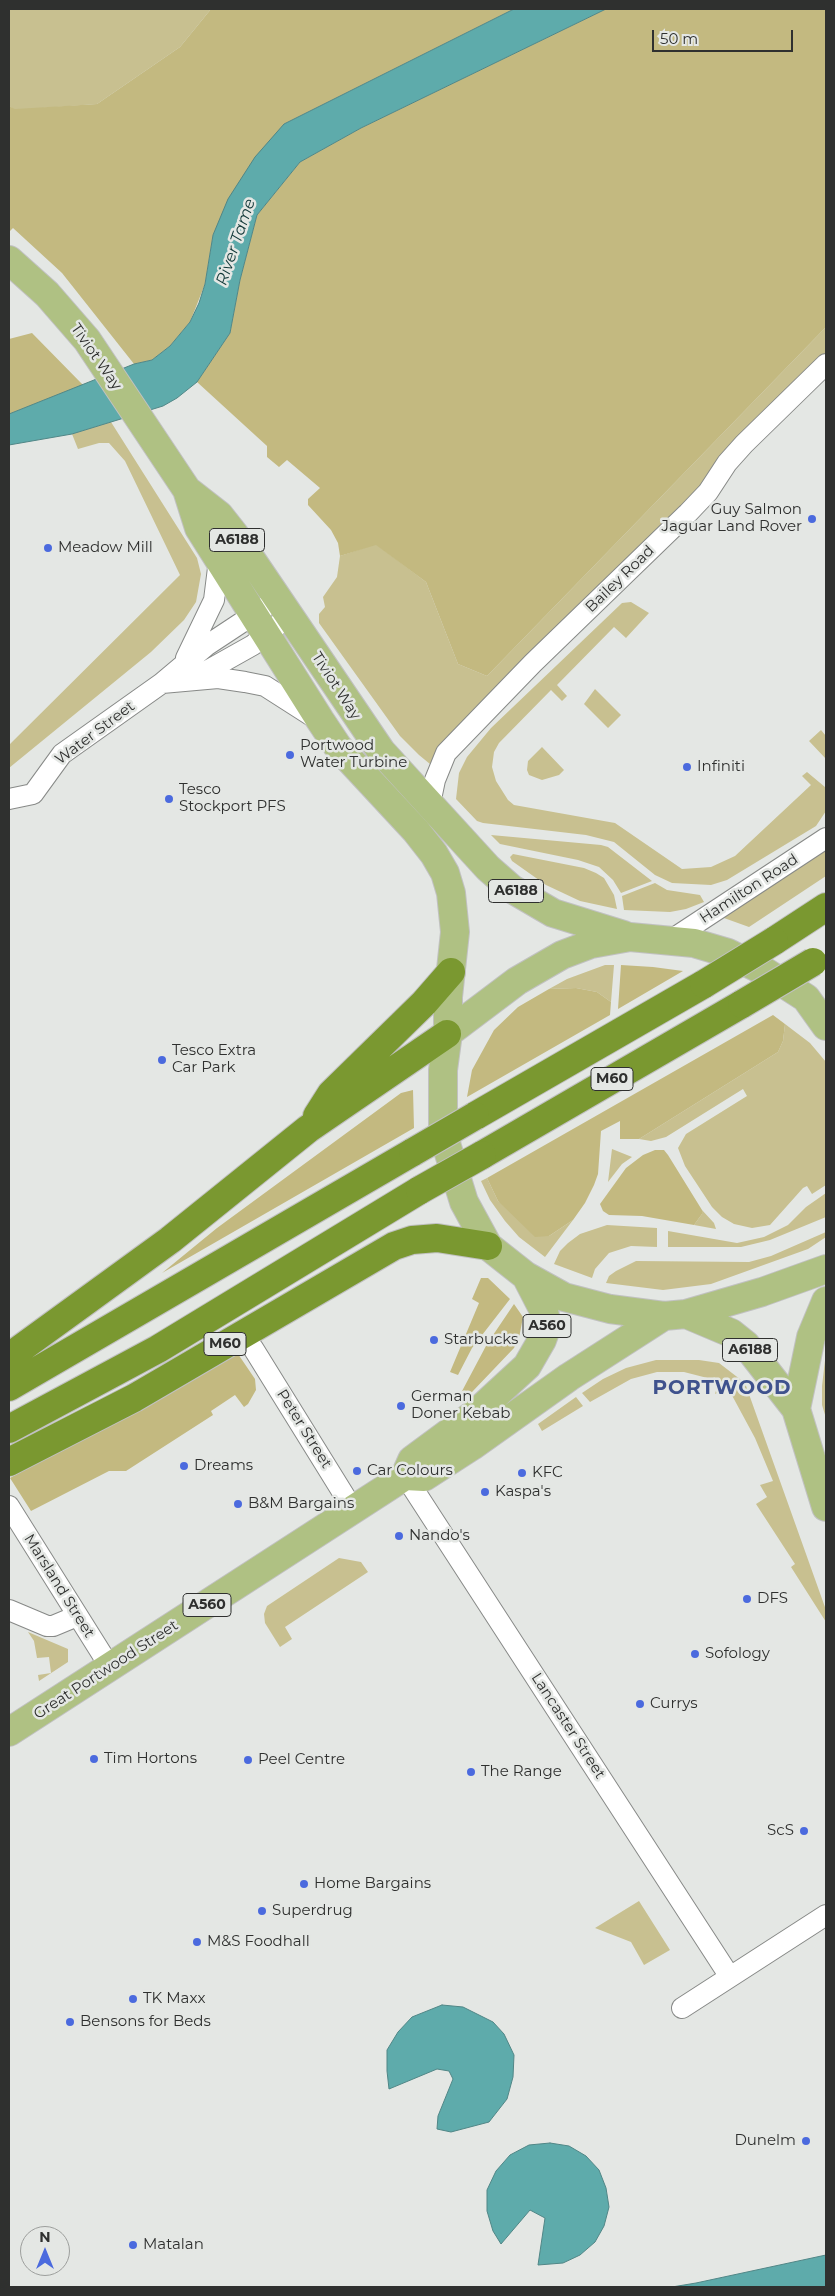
<!DOCTYPE html>
<html>
<head>
<meta charset="utf-8">
<style>
	body { margin:0 }
	#map { position:relative; width:835px; height:2296px; overflow:hidden; background:#e4e7e4; font-family:Montserrat,sans-serif }
	canvas { display:block }
	.frame { position:absolute; inset:0; border:10px solid #2f302f; pointer-events:none }
	.north { position:absolute; left:20px; top:2226px; width:50px; height:50px; box-sizing:border-box; background:#e4e7e4; border:1px solid #9c9e9c; border-radius:50%; rotate:0deg; font-size:14px; font-weight:700; line-height:20px; text-align:center; color:#2f302f }
	.north::after { content:''; display:block; margin:auto; width:18px; height:22px; background:#4b6ade; clip-path:polygon(50% 0,100% 100%,50% 72%,0 100%) }
	.scale { position:absolute; left:652px; top:30px; width:141px; height:22px; box-sizing:border-box; border:2px solid #2f302f; border-top:0; padding-left:6px; font-size:15px; line-height:18px; white-space:nowrap; color:#2f302f; -webkit-text-stroke:4px #e4e7e4; paint-order:stroke }
</style>
</head>
<body>
<div id="map">
<canvas width="835" height="2296"></canvas>
<div class="frame"></div>
<div class="north">N</div>
<div class="scale">50 m</div>
</div>
<script>
const ctx = document.querySelector('canvas').getContext('2d');
ctx.lineJoin = 'round';
function fill(path, color) {
  ctx.fillStyle = color;
  ctx.fill(path, 'evenodd');
}
function poly(rows) {
  const path = new Path2D();
  for (const r of rows) {
    path.moveTo(r[0], r[1]);
    for (let i = 2; i < r.length; i += 2) path.lineTo(r[i], r[i + 1]);
  }
  return path;
}
function trace(path, color, width, dash) {
  ctx.strokeStyle = color;
  ctx.lineWidth = width;
  ctx.lineCap = dash ? 'butt' : 'round';
  ctx.setLineDash(dash || []);
  ctx.stroke(path);
}
function label(font, color, halo, rows, align = 'center') {
  ctx.font = font + ' Montserrat,sans-serif';
  ctx.lineWidth = 5;
  ctx.setLineDash([]);
  ctx.textBaseline = 'middle';
  ctx.strokeStyle = halo;
  ctx.fillStyle = color;
  for (const [text, x, y, turn = 0] of rows) {
    ctx.save();
    ctx.translate(x, y);
    ctx.rotate((+turn || 0) * Math.PI / 180);
    ctx.textAlign = isNaN(turn) ? turn : align;
    if (halo) ctx.strokeText(text, 0, 0);
    ctx.fillText(text, 0, 0);
    ctx.restore();
  }
}
fill(poly([
	[9,9,211,9,180,47,97,104,15,110,9,106],
	[826,327,826,353,722,454,703,485,445,740,430,764,419,755,400,736,319,623,319,614,325,607,323,597,337,577,340,556,376,544,426,582,458,664,487,676],
	[111,422,197,558,201,574,196,602,184,620,151,652,9,768,9,745,180,575,125,461,109,443,99,443,78,449,72,434],
	[631,602,649,613,626,638,614,627,557,685,567,696,562,701,551,690,499,743,494,752,492,767,496,781,508,800,514,805,615,823,682,869,711,867,735,856,811,785,802,776,807,772,825,787,826,811,816,826,727,880,711,885,672,883,655,875,614,842,586,835,483,823,477,821,456,799,459,773,467,757,491,728,622,603],
	[595,689,621,715,608,728,584,704],
	[821,730,826,736,826,759,809,741],
	[542,747,564,770,559,775,542,780,529,775,527,770,528,761],
	[491,835,601,845,608,847,652,881,621,893,613,880,599,867,578,860,500,844],
	[826,847,826,876,749,927,724,918,722,914],
	[513,854,584,868,596,873,604,878,614,895,617,909,580,901,546,885,512,861,510,857],
	[655,883,667,890,700,895,704,902,686,909,670,912,624,910,622,896],
	[605,965,614,965,611,1002,597,992,576,988,549,989,567,979],
	[785,1024,810,1043,826,1062,826,1185,812,1194,807,1186,803,1188,770,1225,752,1228,734,1224,722,1217,712,1207,685,1166,678,1148,686,1134,747,1096,743,1089,666,1137,651,1141,639,1139,778,1052,783,1041],
	[612,1149,632,1157,622,1164,608,1182],
	[487,1178,498,1201,549,1236,573,1220,545,1257,519,1237,505,1221,490,1200,481,1181],
	[826,1193,826,1217,770,1240,741,1247,668,1247,668,1231,737,1243,764,1237,788,1225,806,1207],
	[702,1210,714,1223,716,1229,694,1225,702,1214],
	[607,1225,657,1228,657,1247,631,1246,609,1253,595,1269,592,1278,554,1264,560,1251,568,1243,580,1234],
	[826,1232,826,1237,808,1249,711,1284,663,1290,606,1283,609,1276,616,1271,636,1261,749,1262,771,1256],
	[826,1352,826,1418,822,1405,822,1386],
	[656,1360,699,1360,719,1363,745,1383,826,1610,826,1622,791,1567,795,1564,756,1504,767,1497,760,1485,773,1481,755,1438,728,1388,715,1394,719,1381,684,1372,657,1372,631,1379,590,1402,582,1393,603,1379,626,1368],
	[576,1397,583,1406,542,1431,538,1424],
	[339,1558,361,1562,368,1572,285,1627,292,1639,280,1647,265,1623,264,1614,267,1606],
	[28,1632,68,1649,68,1662,39,1681,38,1675,51,1673,49,1657,37,1658,34,1641],
	[639,1901,670,1950,644,1965,631,1942,595,1928]
]), '#c8c090');
fill(poly([
	[211,9,514,9,284,124,213,235,205,284,190,322,170,346,152,360,134,364,62,273,13,228,9,232,9,106,15,109,97,104,180,47],
	[606,9,826,9,826,327,487,676,458,664,426,582,376,545,340,556,338,543,331,530,308,505,308,499,320,488,287,460,279,467,267,457,267,446,197,382,230,333,240,280,257,215,300,162,361,128],
	[32,333,83,385,9,414,9,339],
	[621,965,653,967,683,971,618,1009],
	[576,988,597,992,611,1002,610,1015,467,1097,472,1070,494,1030,518,1007,549,989],
	[773,1015,785,1024,783,1041,778,1052,639,1139,620,1139,620,1121,601,1131,598,1174,594,1185,585,1203,573,1220,549,1236,535,1237,498,1201,487,1178],
	[413,1090,414,1128,162,1273,217,1228,401,1093],
	[655,1150,664,1150,668,1155,702,1210,702,1214,694,1225,642,1216,609,1215,603,1211,600,1204,626,1168,643,1155],
	[481,1278,488,1278,510,1299,472,1348,458,1375,450,1372,479,1303,472,1299],
	[514,1304,523,1317,519,1338,514,1348,472,1392,465,1399,461,1399,461,1393,487,1344],
	[236,1351,255,1379,256,1390,248,1404,244,1407,235,1395,211,1411,213,1415,126,1471,109,1471,31,1511,10,1478]
]), '#c3b980');
const water = poly([
	[514,9,606,9,361,128,300,162,257,215,240,280,230,333,197,382,177,398,163,406,72,434,9,445,9,414,134,364,152,360,170,346,190,322,199,303,205,284,213,235,228,199,255,157,284,124,514,9],
	[442,2005,463,2007,493,2022,504,2034,514,2055,513,2077,507,2099,489,2122,451,2132,437,2129,438,2116,453,2079,449,2071,437,2069,389,2089,387,2071,387,2050,398,2032,412,2017,442,2005],
	[550,2143,569,2146,586,2156,599,2170,606,2188,609,2207,604,2226,595,2242,580,2255,563,2263,538,2265,545,2218,530,2210,501,2244,493,2231,487,2211,487,2190,496,2171,510,2155,529,2145,550,2143],
	[826,2255,826,2287,672,2287,696,2283,826,2255]
]);
fill(water, '#5eabab');
trace(water, '#508686', 1);
const street = poly([
	[186,658,214,600,219,560],
	[196,677,253,645,290,615],
	[162,683,218,678,245,682,265,686,315,718],
	[9,799,33,794,62,754,162,683,206,646,265,607],
	[430,804,435,780,446,753,533,663,688,513,708,492,727,463,744,444,826,364],
	[671,940,826,838],
	[253,1348,354,1511],
	[405,1476,730,1977],
	[9,1506,110,1667],
	[9,1610,47,1626,53,1626,77,1616],
	[682,2008,826,1915]
]);
const primary = poly([
	[9,260,47,294,87,340,187,490,199,528,320,720,338,747,416,831,434,854,445,873,451,893,455,932,448,997,448,1033],
	[187,490,219,515,234,534,381,751,488,868,512,889,553,913,624,935],
	[826,1026,806,998,764,971,728,953,694,943,630,937,591,944,562,955,517,981,448,1033,443,1070,443,1125,447,1147,464,1202,488,1246,526,1276,564,1297,610,1309,664,1316,686,1314,762,1292,826,1269],
	[686,1314,731,1333,746,1345,796,1409,826,1507],
	[796,1409,811,1337,826,1301],
	[405,1476,424,1477,472,1446,569,1377,664,1316],
	[9,1732,405,1476,412,1460,477,1412,527,1366,542,1340,547,1326,544,1311,526,1276]
]);
const highway = poly([
	[774,941,826,907],
	[317,1116,331,1094,424,1003,451,972],
	[475,1116,704,984],
	[482,1155,742,1004],
	[9,1357,170,1240,308,1129,447,1034],
	[9,1387,413,1152],
	[9,1429,158,1349,420,1190],
	[9,1462,134,1398,394,1246,412,1240,437,1238,488,1246]
]);
trace(street, '#878987', 22);
trace(primary, '#c1c1c1', 30);
trace(highway, '#c1c1c1', 30);
trace(street, '#fff', 20);
trace(primary, '#afc183', 28);
trace(highway, '#7a9830', 28);
const highwayBridge = poly([
	[704,984,774,941],
	[742,1004,813,962],
	[413,1152,475,1116],
	[420,1190,482,1155]
]);
trace(highwayBridge, '#c1c1c1', 30, []);
trace(highwayBridge, '#7a9830', 28);
for (const [x, y, r, color] of [
	[812,519,5,"#4b6ade"],
	[48,548,5,"#4b6ade"],
	[290,755,5,"#4b6ade"],
	[687,767,5,"#4b6ade"],
	[169,799,5,"#4b6ade"],
	[162,1060,5,"#4b6ade"],
	[434,1340,5,"#4b6ade"],
	[401,1406,5,"#4b6ade"],
	[184,1466,5,"#4b6ade"],
	[357,1471,5,"#4b6ade"],
	[522,1473,5,"#4b6ade"],
	[485,1492,5,"#4b6ade"],
	[238,1504,5,"#4b6ade"],
	[399,1536,5,"#4b6ade"],
	[747,1599,5,"#4b6ade"],
	[695,1654,5,"#4b6ade"],
	[640,1704,5,"#4b6ade"],
	[94,1759,5,"#4b6ade"],
	[248,1760,5,"#4b6ade"],
	[471,1772,5,"#4b6ade"],
	[804,1831,5,"#4b6ade"],
	[304,1884,5,"#4b6ade"],
	[262,1911,5,"#4b6ade"],
	[197,1942,5,"#4b6ade"],
	[133,1999,5,"#4b6ade"],
	[70,2022,5,"#4b6ade"],
	[806,2141,5,"#4b6ade"],
	[133,2245,5,"#4b6ade"]
]) {
  const dot = new Path2D();
  dot.arc(x, y, r, 0, 2 * Math.PI);
  ctx.fillStyle = color;
  ctx.fill(dot);
  trace(dot, '#e4e7e4', 2);
}
for (const [x, y, w] of [
	[237,540,55],
	[516,891,55],
	[612,1079,42],
	[547,1326,48],
	[225,1344,42],
	[750,1350,55],
	[207,1605,48]
]) {
  const box = new Path2D();
  box.roundRect(x - w / 2, y - 11.5, w, 23, 4);
  ctx.fillStyle = '#e4e7e4';
  ctx.fill(box);
  trace(box, '#2f302f', 1);
}
label('bold 14px', '#2f302f', null, [
	["A6188",237,540],
	["A6188",516,891],
	["M60",612,1079],
	["A560",547,1326],
	["M60",225,1344],
	["A6188",750,1350],
	["A560",207,1605]
]);
label('15px', '#2f302f', '#e4e7e4', [
	["Tiviot Way",96,357,55],
	["Bailey Road",620,579,-44],
	["Tiviot Way",336,686,57],
	["Water Street",95,733,-37],
	["Hamilton Road",749,889,-33],
	["Peter Street",304,1429,58],
	["Marsland Street",59,1586,58],
	["Great Portwood Street",106,1670,-33],
	["Lancaster Street",568,1726,57]
]);
label('15px', '#2f302f', '#e4e7e4', [
	["Guy Salmon",802,510,"right"],
	["Jaguar Land Rover",802,527,"right"],
	["Meadow Mill",58,548],
	["Portwood",300,746],
	["Water Turbine",300,763],
	["Infiniti",697,767],
	["Tesco",179,790],
	["Stockport PFS",179,807],
	["Tesco Extra",172,1051],
	["Car Park",172,1068],
	["Starbucks",444,1340],
	["German",411,1397],
	["Doner Kebab",411,1414],
	["Dreams",194,1466],
	["Car Colours",367,1471],
	["KFC",532,1473],
	["Kaspa's",495,1492],
	["B&M Bargains",248,1504],
	["Nando's",409,1536],
	["DFS",757,1599],
	["Sofology",705,1654],
	["Currys",650,1704],
	["Tim Hortons",104,1759],
	["Peel Centre",258,1760],
	["The Range",481,1772],
	["ScS",794,1831,"right"],
	["Home Bargains",314,1884],
	["Superdrug",272,1911],
	["M&S Foodhall",207,1942],
	["TK Maxx",143,1999],
	["Bensons for Beds",80,2022],
	["Dunelm",796,2141,"right"],
	["Matalan",143,2245]
], 'left');
label('italic 16px', '#103737', '#e4e7e4', [
	["River Tame",236,242,-71]
]);
ctx.letterSpacing = '1px';
label('bold 20px', '#3f528d', '#e4e7e4', [
	["PORTWOOD",722,1388]
]);
ctx.letterSpacing = '0px';
</script>
</body>
</html>
